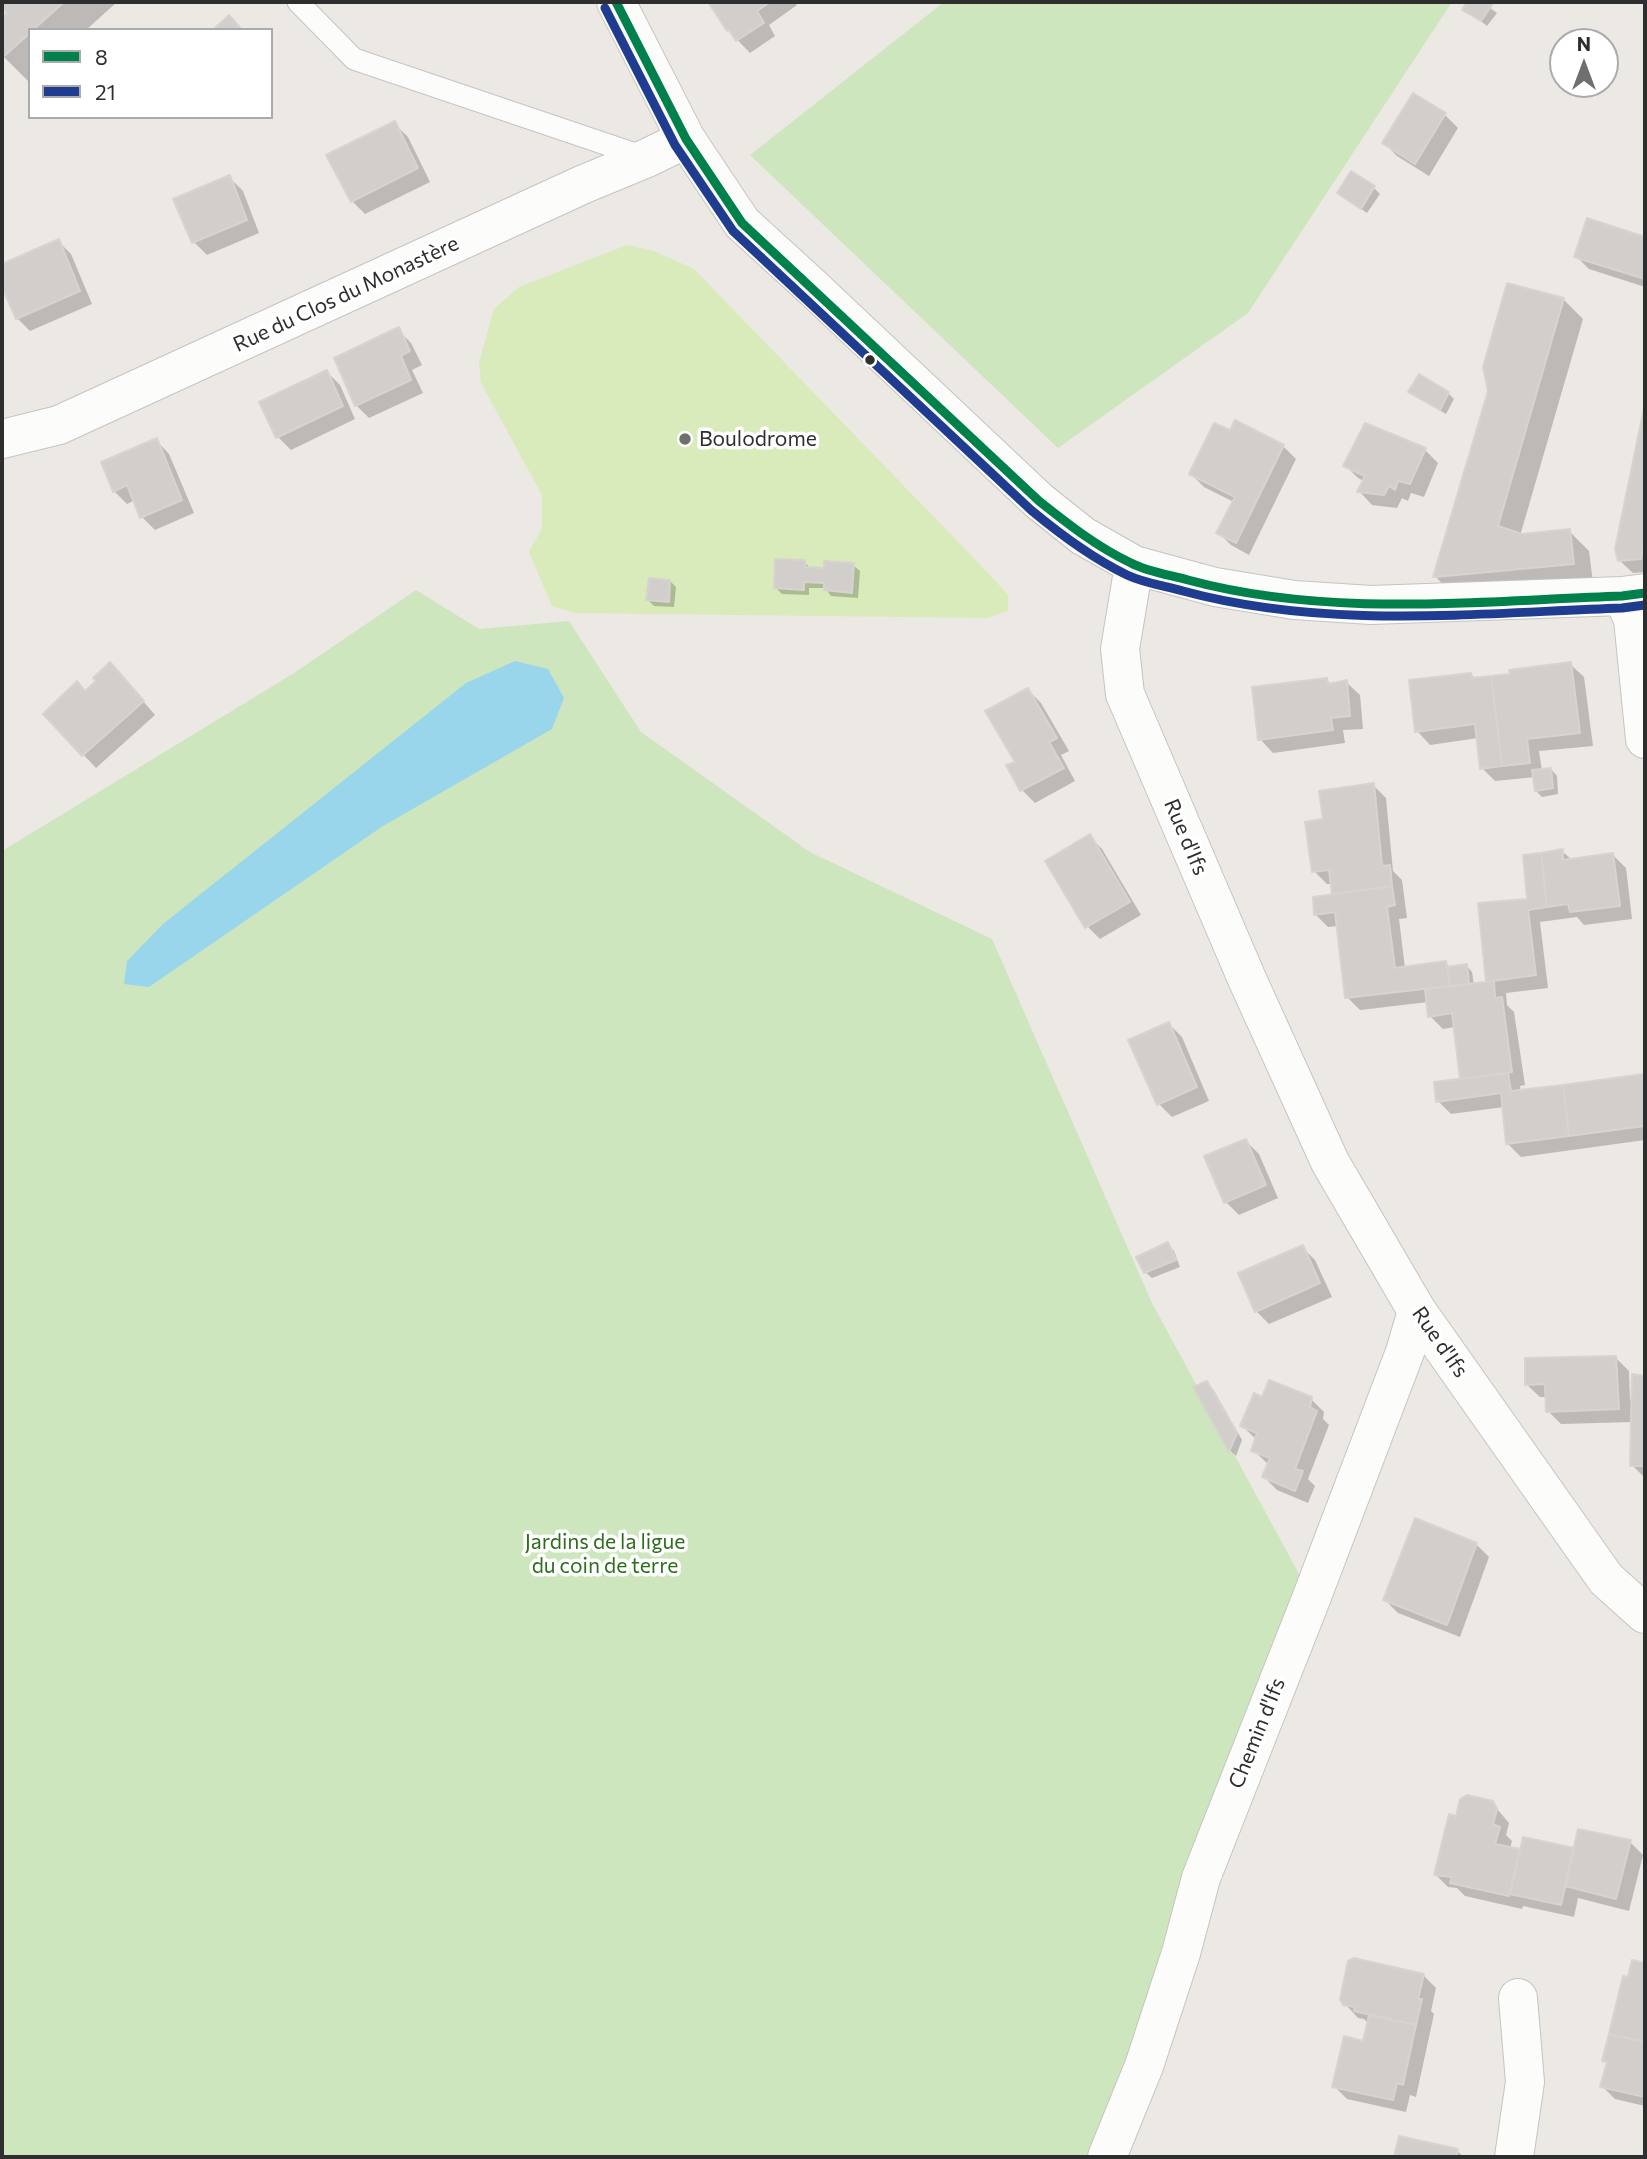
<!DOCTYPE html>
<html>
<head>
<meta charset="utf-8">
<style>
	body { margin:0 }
	#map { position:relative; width:1647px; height:2159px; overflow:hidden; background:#ece8e4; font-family:Commissioner,sans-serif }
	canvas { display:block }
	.frame { position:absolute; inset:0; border:4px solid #2e2e2e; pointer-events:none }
	.legend { position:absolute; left:28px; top:28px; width:245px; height:91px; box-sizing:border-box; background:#fff; border:2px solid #ababab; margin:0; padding:9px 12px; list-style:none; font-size:21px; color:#2e2e2e }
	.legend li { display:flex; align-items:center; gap:14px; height:35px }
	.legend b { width:35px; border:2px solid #ababab }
	.north { position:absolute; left:1549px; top:28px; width:70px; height:70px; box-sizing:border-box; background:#fff; border:2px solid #ababab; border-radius:50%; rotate:0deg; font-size:19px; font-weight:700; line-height:28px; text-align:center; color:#2e2e2e }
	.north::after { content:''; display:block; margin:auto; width:24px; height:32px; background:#706f6e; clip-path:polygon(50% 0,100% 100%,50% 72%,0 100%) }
</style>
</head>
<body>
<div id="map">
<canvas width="1647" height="2159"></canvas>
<div class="frame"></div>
<ul class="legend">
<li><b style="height:9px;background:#00804b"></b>8</li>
<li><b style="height:9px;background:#1f3c90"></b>21</li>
</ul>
<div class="north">N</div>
</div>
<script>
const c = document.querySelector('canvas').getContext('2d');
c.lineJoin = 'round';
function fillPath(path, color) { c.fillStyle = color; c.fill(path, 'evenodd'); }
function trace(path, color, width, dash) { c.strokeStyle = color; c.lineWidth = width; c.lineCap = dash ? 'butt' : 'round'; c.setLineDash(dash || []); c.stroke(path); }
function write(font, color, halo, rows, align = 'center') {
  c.font = font + ' Commissioner,sans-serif'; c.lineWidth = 7; c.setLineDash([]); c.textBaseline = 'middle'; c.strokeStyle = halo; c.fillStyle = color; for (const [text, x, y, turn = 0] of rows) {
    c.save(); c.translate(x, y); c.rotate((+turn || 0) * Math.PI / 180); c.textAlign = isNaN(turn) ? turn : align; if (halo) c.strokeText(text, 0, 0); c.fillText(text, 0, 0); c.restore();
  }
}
fillPath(new Path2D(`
	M944,2H1452L1248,313L1058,448L750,155Z
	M416,590L479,629L569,621L641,732L810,852L992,939L1152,1303L1305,1585L1118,2157H2V851L294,673Z`), '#cee6be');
fillPath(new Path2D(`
	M627,245L654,251L694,269L989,574L1008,595V611L987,618L575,613L552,606L529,552L542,528V495L481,383L479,363L494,309L519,287Z`), '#d9eabb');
fillPath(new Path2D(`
	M515,661L548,669L564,698L552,729L383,826L149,987L124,984L127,961L163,924L466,683Z`), '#99d6ec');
fillPath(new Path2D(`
	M2,2H117L86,30H30L29,82L2,55V19L9,13Z
	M710,2H795L797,5L769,25L775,36L750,53L728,30Z
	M1469,2H1482L1497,13L1487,26L1465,9Z
	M1413,96L1445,115L1458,128L1429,176L1397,156L1384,143Z
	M395,124L408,137L430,182L365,214L352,201Z
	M230,178L243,191L259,233L207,255L194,242Z
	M1374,188L1380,194L1367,213L1339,193Z
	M1588,220L1645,238V287L1589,269L1576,256Z
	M58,241L71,254L92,304L30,331L17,318L2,283V266Z
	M1563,299L1583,319L1520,536L1569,531L1589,551L1593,583L1454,596L1435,576Z
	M398,330L411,343L422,365L412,370L423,393L369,418L356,405Z
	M327,372L340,385L355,419L291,450L278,437Z
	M1410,391L1448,393L1454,399L1446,414L1416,397Z
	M1645,410V572L1633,573L1619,560L1617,549Z
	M1231,433L1283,446L1296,459L1249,555L1231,545L1218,532L1234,502L1204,487L1191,474Z
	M156,440L169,454L194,513L155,530L142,517L135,500L127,504L114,491Z
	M1425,450L1438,463L1424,497L1411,493L1408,501L1402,498L1397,508L1372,505L1360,492L1364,481L1358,478L1345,465Z
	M804,562L810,568L826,570L853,565L860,571L858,598L831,596L825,588H809V595L782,594L776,588Z
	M670,581L676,587L674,607L654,606L648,600Z
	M1570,664L1584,677L1593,746L1539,751L1542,771L1551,769L1557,776L1558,794L1542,797L1536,791L1535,777L1495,781L1482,768L1478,738L1430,745L1417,731L1471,674L1476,680Z
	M123,678L155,715L96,768L45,714L86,692Z
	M1326,679L1332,685L1346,682L1360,695L1363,729L1343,730L1345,743L1273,753L1260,739Z
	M1028,690L1041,703L1069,751L1061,755L1075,781L1035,803L1022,790L1008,766L1017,763Z
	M1373,785L1386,798L1393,871L1402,880L1407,918L1399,919L1405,968L1446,963L1451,968L1466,965L1472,972L1474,985L1488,983L1529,900L1562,851L1572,860L1612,854L1626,868L1632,919L1584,925L1577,917L1540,922L1548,988L1506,993L1507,1005L1514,1012L1525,1085L1520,1086L1521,1092L1644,1076L1645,1078V1140L1521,1157L1508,1144L1504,1107L1451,1114L1438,1101L1462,1080L1455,1027L1443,1029L1430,1016L1428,1002L1360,1010L1347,997L1338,926L1328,927L1315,914L1334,895L1333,884H1327L1314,871L1325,821Z
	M1089,836L1102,849L1141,915L1100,939L1087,926Z
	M1169,1024L1182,1037L1209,1101L1172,1117L1159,1104Z
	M1246,1141L1259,1154L1278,1198L1239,1215L1226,1202Z
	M1168,1244L1174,1251L1180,1267L1152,1278L1145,1272Z
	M1302,1247L1315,1260L1332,1297L1269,1324L1256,1311Z
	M1616,1358L1629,1371L1630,1400H1633L1634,1376L1645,1377V1478L1632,1465L1633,1422L1561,1424L1548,1411L1547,1397H1540L1526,1384Z
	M1207,1383L1213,1389L1242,1440L1236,1456L1231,1451L1195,1388Z
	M1263,1399H1311L1324,1412L1323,1419L1329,1425L1308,1479L1315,1486L1308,1503L1277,1490L1264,1477L1269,1465L1253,1450L1256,1439L1242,1426Z
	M1476,1544L1489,1557L1460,1637L1398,1613L1385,1600Z
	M1492,1803L1509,1823L1506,1835L1512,1841L1510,1849L1522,1851L1575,1850L1630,1842L1643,1855L1629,1911L1578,1898L1574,1917L1523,1906L1522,1909L1465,1896L1457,1888L1448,1887L1435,1874L1458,1818Z
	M1633,1962L1645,1965V2106L1615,2099L1602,2086L1608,2064L1604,2060Z
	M1423,1975L1436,1988L1431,2011L1434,2014L1416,2097L1410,2095L1406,2112L1347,2099L1334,2086L1364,2043L1369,2024L1364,2019L1358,2018L1345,2004Z
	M1400,2138L1457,2151L1464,2157H1395Z`), '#0003');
const building = new Path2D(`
	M2,2H64L33,30H30V33L2,58V17L7,13L2,7Z
	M708,2H770L757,11L764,23L736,41L729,30L727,31Z
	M1467,2H1485L1492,5L1481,21L1462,10Z
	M229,15L242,30H213Z
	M1413,93L1446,113L1415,164L1382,143Z
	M395,121L418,168L351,202L326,155Z
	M1351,171L1375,186L1361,209L1337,193Z
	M230,175L247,220L192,243L173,199Z
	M1587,218L1645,237V279L1574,257Z
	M59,239L80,291L16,319L2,287V264Z
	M1507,283L1564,298L1498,526L1522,534L1570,529L1574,564L1435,577H1433L1488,391L1483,367Z
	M399,327L410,351L401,356L411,380L355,406L334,358Z
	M327,370L343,406L276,438L259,402Z
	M1419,374L1449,392L1440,410L1408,392Z
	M1645,403V537L1641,559L1618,561L1615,549Z
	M1235,420L1284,445L1236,543L1216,533L1235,497L1189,474L1214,423L1230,430Z
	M1365,423L1426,448L1410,484L1398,481L1395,490L1389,486L1384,495L1357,492L1365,476L1343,466Z
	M157,438L182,500L140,518L127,485L113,492L101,462Z
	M775,559L805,560V567L824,568V561L854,563L852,593L824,590V583L804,582V590L774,588Z
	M649,578L670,580L669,602L646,600Z
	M110,662L144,701L82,756L43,714L77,681L85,691L96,681L93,678Z
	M1571,662L1580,733L1527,739L1530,763L1502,766L1491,676L1510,674L1509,670Z
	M1471,673L1472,678L1491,676L1502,766L1480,769L1475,724L1415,732L1409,680Z
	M1327,678L1328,684L1347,680L1350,716L1331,718L1333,730L1258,740L1252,687Z
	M1028,688L1057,738L1049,742L1064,768L1020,791L1006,765L1015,762L985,711Z
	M1551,768L1553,788L1535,791L1532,770Z
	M1374,783L1382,866L1390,865L1392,886L1332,894L1329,870L1312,872L1305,822L1323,819L1319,791Z
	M1090,834L1130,902L1085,928L1045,861Z
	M1563,849V860L1613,853L1620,906L1570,912L1568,904L1547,907L1541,853Z
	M1541,853L1547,907L1528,910L1536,975L1486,982L1478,903L1527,899L1523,855Z
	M1392,886L1395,905L1387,907L1395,968L1446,961L1450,986L1345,998L1335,912L1314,915L1313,897Z
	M1467,964L1469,984L1450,986L1447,967Z
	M1494,981L1495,998L1502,997L1512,1072L1460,1079L1452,1013L1428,1017L1425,989Z
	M1169,1022L1197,1087L1157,1105L1128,1040Z
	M1508,1073L1511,1091L1563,1085L1569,1136L1506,1144L1501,1093L1436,1102L1434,1082Z
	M1644,1074L1645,1126L1569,1136L1563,1085Z
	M1246,1139L1266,1185L1224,1203L1204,1156Z
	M1168,1242L1176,1260L1144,1273L1136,1257Z
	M1303,1245L1320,1283L1255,1312L1238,1273Z
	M1616,1356L1619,1409L1546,1412L1545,1384L1525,1385V1358Z
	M1632,1374L1645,1376V1466H1630Z
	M1269,1380L1312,1397L1310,1407L1317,1411L1295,1469L1303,1471L1295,1491L1262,1477L1270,1458L1251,1451L1257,1433L1240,1426L1254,1393L1262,1397Z
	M1207,1381L1237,1433L1229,1452L1193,1387Z
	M1415,1518L1477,1543L1447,1625L1383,1600Z
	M1467,1795L1493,1801L1497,1809L1493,1824L1500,1827L1495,1844L1520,1849L1509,1896L1450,1883L1452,1877L1434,1875L1449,1814L1456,1816L1460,1799Z
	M1578,1829L1631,1840L1616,1899L1565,1886Z
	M1523,1837L1574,1848L1561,1905L1510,1894Z
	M1354,1958L1424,1974L1418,1999H1422L1416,2025L1354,2011L1355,2007L1343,2005L1340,1999L1348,1961Z
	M1632,1960L1645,1963V2042L1609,2034L1623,1976L1628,1977Z
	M1369,2015L1416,2025L1403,2085L1397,2083L1393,2100L1332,2087L1344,2036L1363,2041Z
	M1609,2034L1645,2042V2097L1600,2087L1607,2062L1602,2061Z
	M1399,2136L1458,2149L1456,2157H1394Z`);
fillPath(building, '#d1cecb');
trace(building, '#d7d4d0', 2);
const lane = new Path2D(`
	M298,2L354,59L644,157`);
const street = new Path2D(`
	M616,2L686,139L742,223L811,286L1039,501L1083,536L1134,565L1215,587L1294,600L1371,605L1622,596L1645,593
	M2,439L59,425L584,184L647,158L686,139
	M1134,565L1120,649L1125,694L1247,979L1330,1162L1417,1311L1606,1579L1645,1614
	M1622,596L1633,619L1645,739
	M1107,2157L1144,2066L1181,1953L1201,1878L1311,1599L1405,1352L1417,1311
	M1514,2157L1525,2082L1518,1998`);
trace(lane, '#c5c4c5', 23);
trace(street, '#c5c4c5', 40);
trace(lane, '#fcfcfb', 21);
trace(street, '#fcfcfb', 38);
trace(new Path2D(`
	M616,2L686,139L742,223L1039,501C1068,524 1097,547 1131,563C1148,572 1170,575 1188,580C1329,618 1477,601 1622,596L1645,593`), '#00804b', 9);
trace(new Path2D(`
	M605,8L675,145L733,231L1031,510C1061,535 1092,558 1127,575C1144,583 1165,586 1183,591C1327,630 1476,613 1622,608L1645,605`), '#1f3c90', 9);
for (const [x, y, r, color] of [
	[870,360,6,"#2e2e2e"],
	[685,439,7,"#706f6e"]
]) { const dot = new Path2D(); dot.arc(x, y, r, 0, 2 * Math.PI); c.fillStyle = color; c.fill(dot); trace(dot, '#fff', 2.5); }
write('21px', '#2e2e2e', '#fff', [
	["Rue du Clos du Monastère",346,294,-25],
	["Rue d'Ifs",1186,837,67],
	["Rue d'Ifs",1440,1342,55],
	["Chemin d'Ifs",1257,1733,-68]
]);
write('21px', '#2e2e2e', '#fff', [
	["Boulodrome",699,439]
], 'left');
write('21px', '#2c6e1b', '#fff', [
	["Jardins de la ligue",605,1542],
	["du coin de terre",605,1566]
]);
</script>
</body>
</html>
